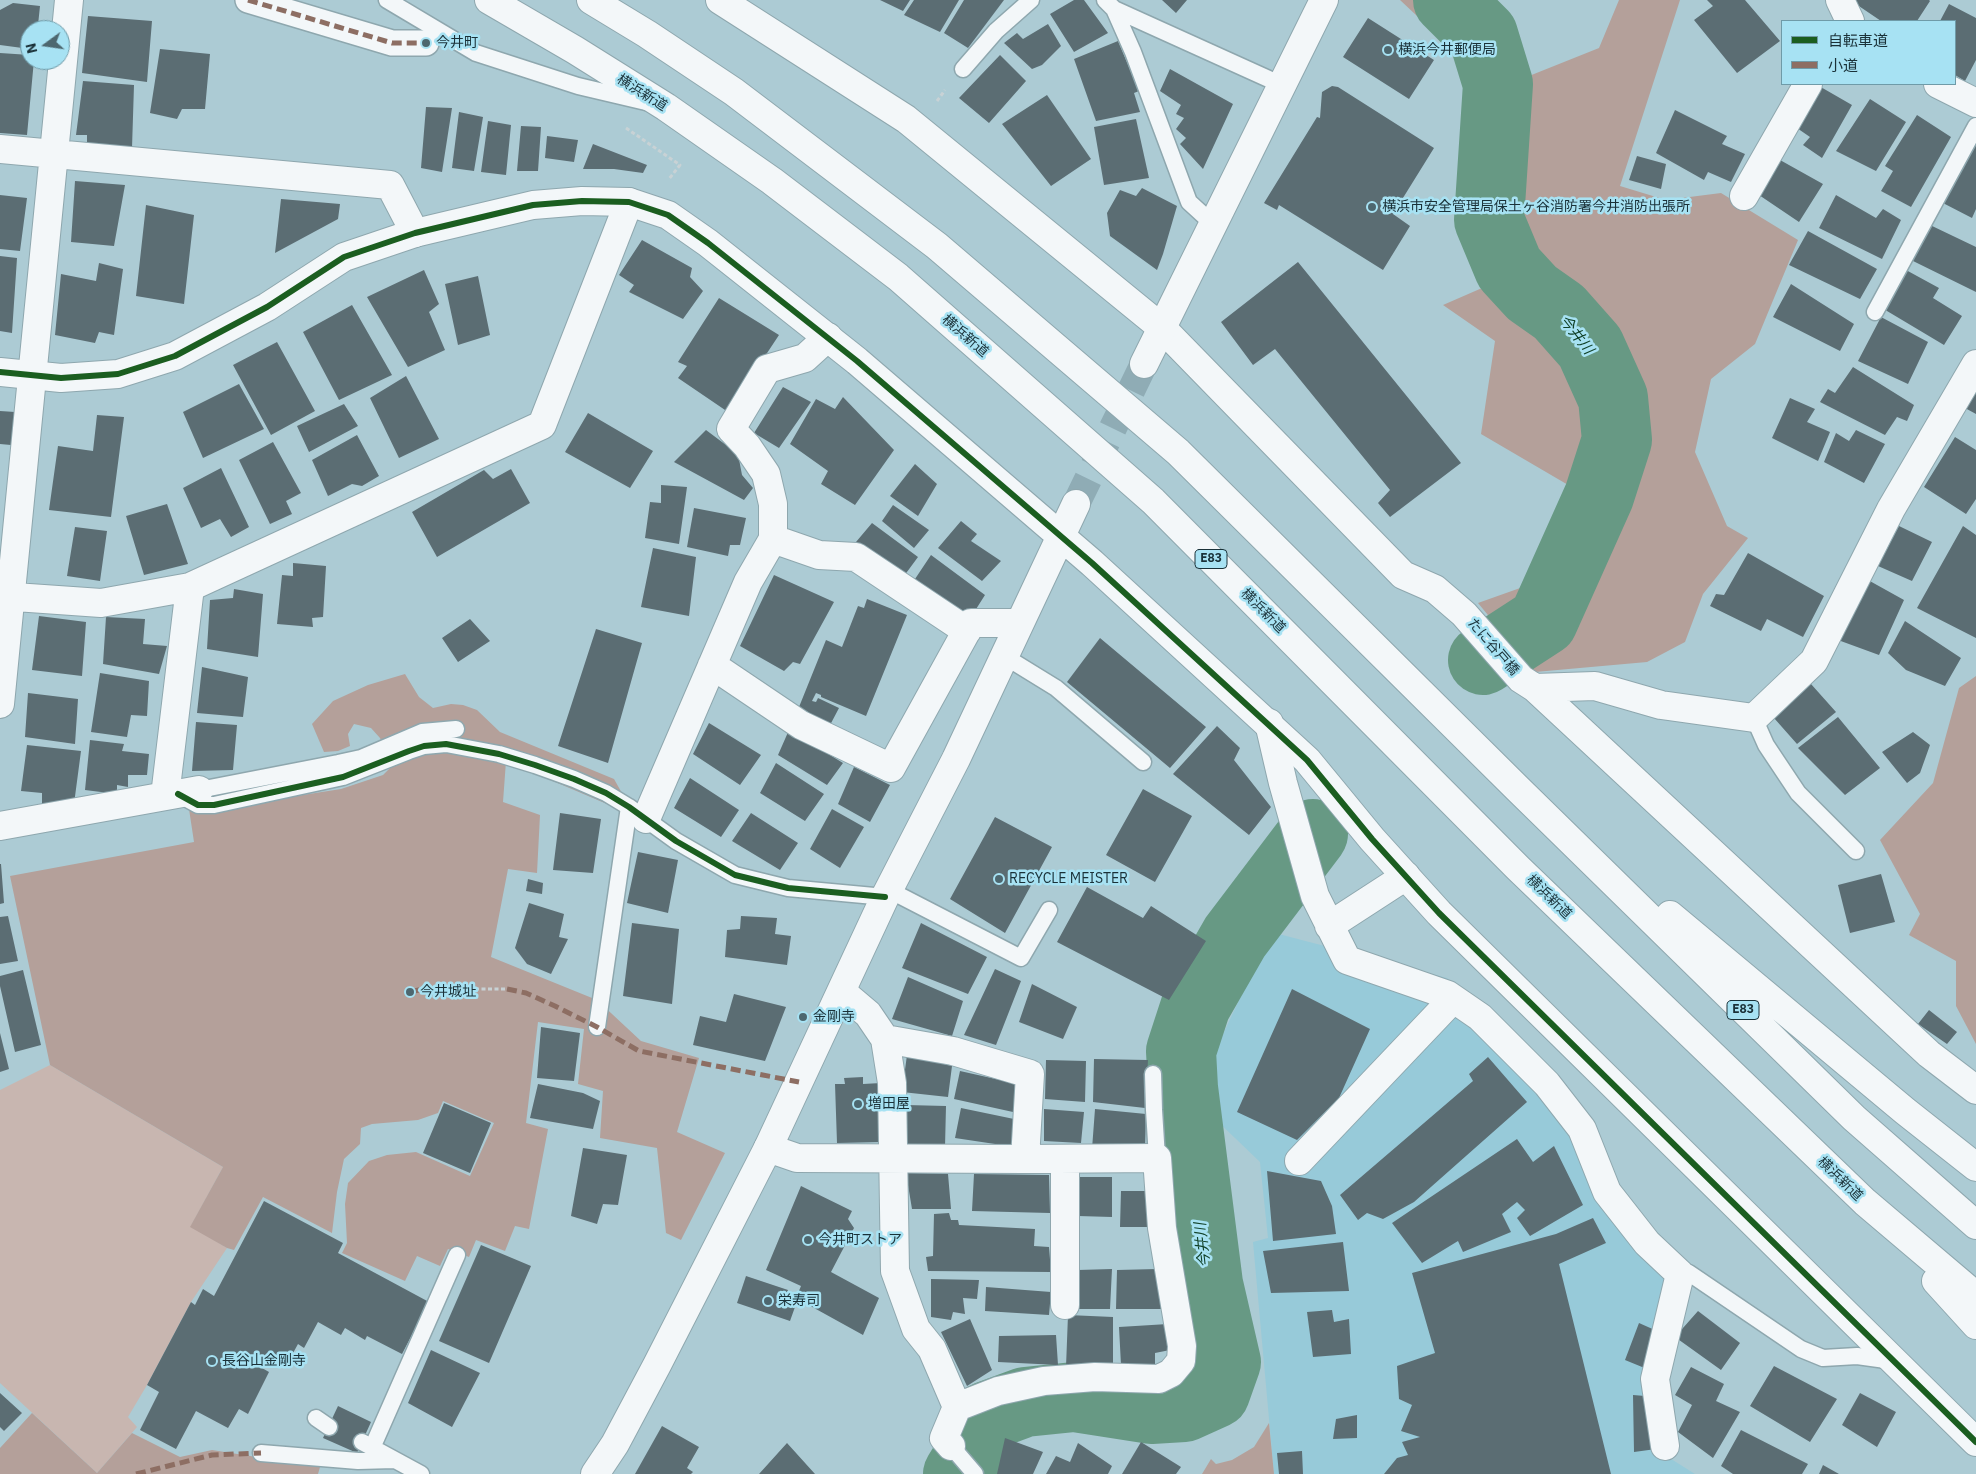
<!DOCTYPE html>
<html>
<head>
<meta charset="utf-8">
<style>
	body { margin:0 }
	#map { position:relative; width:1976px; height:1474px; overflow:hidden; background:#accbd4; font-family:"IBM Plex Sans","Noto Sans JP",sans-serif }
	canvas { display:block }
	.legend { position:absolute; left:1781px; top:20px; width:175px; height:65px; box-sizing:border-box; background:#a7e2f3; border:1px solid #6f9ba8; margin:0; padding:6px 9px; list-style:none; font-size:15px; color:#1a3138 }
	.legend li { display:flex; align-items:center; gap:10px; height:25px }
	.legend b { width:25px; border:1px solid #6f9ba8 }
	.north { position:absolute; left:20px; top:20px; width:50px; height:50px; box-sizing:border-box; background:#a7e2f3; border:1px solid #6f9ba8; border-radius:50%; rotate:256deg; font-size:14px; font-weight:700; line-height:20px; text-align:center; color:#1a3138 }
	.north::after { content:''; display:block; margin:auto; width:18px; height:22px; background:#4d676f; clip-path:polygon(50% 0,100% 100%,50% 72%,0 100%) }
</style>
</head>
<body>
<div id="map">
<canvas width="1976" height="1474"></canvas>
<ul class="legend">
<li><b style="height:6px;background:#1b5e20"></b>自転車道</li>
<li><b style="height:6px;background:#8d6e63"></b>小道</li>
</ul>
<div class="north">N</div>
</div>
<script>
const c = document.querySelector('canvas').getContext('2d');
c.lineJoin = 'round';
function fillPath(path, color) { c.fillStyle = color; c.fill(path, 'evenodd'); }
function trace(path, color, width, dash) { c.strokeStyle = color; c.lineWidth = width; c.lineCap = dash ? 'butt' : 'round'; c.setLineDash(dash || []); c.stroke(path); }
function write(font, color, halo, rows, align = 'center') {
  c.font = font + ' "IBM Plex Sans","Noto Sans JP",sans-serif'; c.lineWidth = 5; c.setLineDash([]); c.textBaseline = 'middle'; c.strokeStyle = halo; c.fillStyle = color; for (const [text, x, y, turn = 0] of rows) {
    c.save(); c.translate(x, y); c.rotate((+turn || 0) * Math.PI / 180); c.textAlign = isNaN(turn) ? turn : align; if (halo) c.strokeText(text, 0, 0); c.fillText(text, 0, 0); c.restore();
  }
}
fillPath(new Path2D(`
	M1271,932L1447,978L1546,1070L1615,1183L1679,1262L1660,1452L1695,1474H1274L1253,1242L1268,1238L1260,1162L1211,1115L1209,1064Z`), '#97cad9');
fillPath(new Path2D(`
	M50,1065L223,1167L191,1226L227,1248L191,1302L147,1385L128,1417L137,1427L97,1473L0,1383V1090Z`), '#c8b6b0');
fillPath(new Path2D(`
	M1400,0H1475L1503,31L1529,76L1599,48L1619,0H1680L1620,186L1666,200L1721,193L1798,240L1755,344L1711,379L1695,452L1727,526L1748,538L1703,594L1685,642L1647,662L1535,672L1478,603L1537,582L1602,538L1575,489L1481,434L1495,341L1443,305L1505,278L1457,220L1479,148L1467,63Z
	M405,674L419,697L433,708L451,704L463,705L477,710L500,732L614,779L627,802L614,807L506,761L503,802L540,815L537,873L508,869L491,957L597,1000L641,1041L699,1058L677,1132L725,1153L681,1240L666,1233L657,1148L600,1138L603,1091L578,1084L584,1029L538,1022L526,1123L548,1129L529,1229L515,1226L505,1251L476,1240L469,1257L448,1249L440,1266L417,1256L405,1281L342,1253L347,1243L345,1204L348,1183L369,1161L387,1155L416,1152L470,1176L494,1123L443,1101L438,1113L418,1120L372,1124L361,1128L360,1144L344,1159L337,1192L332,1233L263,1197L234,1250L227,1248L190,1227L223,1167L50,1065L10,876L194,842L189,809H213L341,789L383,775L393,765L380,738L371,728L354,724L348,734L350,746L338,751L324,752L312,724L333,701L368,685Z
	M1976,676V1044L1956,1006V961L1909,935L1920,914L1880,840L1933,783L1959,688Z
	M32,1413L97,1473L132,1433L180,1457L212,1450L320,1467L318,1474H0V1448Z
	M1269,1423L1274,1474H1202L1211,1459L1216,1464L1232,1460L1254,1447Z`), '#b4a09a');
trace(new Path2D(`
	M1448,0L1483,35L1498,84L1489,220L1509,268L1532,293L1559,312L1590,347L1613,398L1617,440L1599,496L1543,621L1483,660
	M958,1474L977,1443L987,1416L1025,1402L1074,1397L1151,1409L1184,1407L1215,1393L1226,1362L1208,1284L1183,1088L1181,1051L1196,1005L1235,937L1313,834`), '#679984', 70);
fillPath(new Path2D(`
	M880,0H910L903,11Z
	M914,0H959L940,32L904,15Z
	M964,0H1004L968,48L944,33Z
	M1074,0H1084L1108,33L1074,52L1050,14Z
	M1162,0H1187L1176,13Z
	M1707,0H1745L1780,41L1737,73L1694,20L1713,6Z
	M1850,0H1929L1930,1L1917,21H1881Z
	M13,3L40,6L38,25L53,26V30H30V49L0,45V10Z
	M1949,4L1976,18V60L1965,81L1955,75V21H1940Z
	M88,16L152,21L147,82L82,73Z
	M1368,18L1434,60L1409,99L1343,57Z
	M1048,24L1061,46L1042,65L1032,69L1004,43L1017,33L1023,39Z
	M1118,41L1139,91L1134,93L1140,112L1096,121L1074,59Z
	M160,49L210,54L205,109H182L177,119L150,113Z
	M0,53L30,55V60H34L27,135L0,133Z
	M1000,55L1026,81L989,123L959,98Z
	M1170,69L1233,104L1203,169L1180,144L1186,138L1176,129L1184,118L1176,114L1181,105L1160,91Z
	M83,81L134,85L132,148L87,146V135H76Z
	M1332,86L1338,87L1434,148L1393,214L1410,226L1383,270L1279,205L1277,210L1264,203L1317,117L1320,118L1322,92Z
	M1819,86L1852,105L1822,158L1803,145L1810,137L1794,126Z
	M1047,95L1091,159L1051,186L1002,124Z
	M1870,99L1906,122L1876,171L1836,151Z
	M426,107L452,108L442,172L421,168Z
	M1675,110L1727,136L1722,144L1745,154L1731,182L1708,172L1704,180L1656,153Z
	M459,112L483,117L474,171L452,168Z
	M1917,115L1951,137L1911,207L1881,191L1893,171L1885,166Z
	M1136,119L1149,178L1104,185L1094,127Z
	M488,121L511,125L506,175L481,172Z
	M521,126L541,127L538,171H517Z
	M547,136L578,140L574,162L545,158Z
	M1976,141V209L1972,218L1941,202Z
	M593,144L647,165L643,173L614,169H583Z
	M1637,156L1666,164L1661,189L1629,180Z
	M1780,160L1823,184L1799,222L1759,195Z
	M75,181L125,185L114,246L71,242Z
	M1142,188L1177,206L1163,254L1157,270L1110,236L1107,213L1120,190L1136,196Z
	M0,195L27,198L20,251L0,249Z
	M1836,195L1876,218L1883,209L1901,220L1882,259L1819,228Z
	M281,199L340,204L338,219L275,253Z
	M146,205L194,215L184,304L136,296Z
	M1930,225L1976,247V292L1911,260Z
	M1808,231L1877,269L1860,299L1789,265Z
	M642,240L692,268L690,277L703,291L683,319L629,292L634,285L619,275Z
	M0,256L17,258L12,333L0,331Z
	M1298,262L1461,463L1390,517L1378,503L1390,490L1275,349L1253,365L1221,322Z
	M99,263L123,269L114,335L99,332L95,343L55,335L61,274L96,281Z
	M424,270L439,304L429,312L445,350L408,367L367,297Z
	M1906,270L1939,288L1933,298L1962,316L1944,345L1882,308Z
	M478,276L490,335L458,345L445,284Z
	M1791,284L1854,324L1840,351L1773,317Z
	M719,298L779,335L728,412L678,378L687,366L678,362Z
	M352,305L392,375L339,400L303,332Z
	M1881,317L1928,342L1908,384L1858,361Z
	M277,342L315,411L271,435L233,365Z
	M1853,367L1914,405L1907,421L1897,417L1885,435L1820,402L1828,389L1835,393Z
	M406,376L439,439L399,458L370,398Z
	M239,384L264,429L203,458L183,412Z
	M783,387L811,402L779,448L754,433Z
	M1976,389V414L1965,408Z
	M843,397L894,450L855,505L821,484L828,471L790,444L816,399L835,409Z
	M1790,398L1815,409L1807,422L1830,432L1818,461L1772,438Z
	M344,404L358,426L309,452L297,426Z
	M0,411L15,412L11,445L0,444Z
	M588,413L653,451L630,488L565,452Z
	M97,415L124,417L111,517L49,510L58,446L93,451Z
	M706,430L738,454L742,475L753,488L744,500L674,462Z
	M1856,430L1885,444L1864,483L1824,462L1836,433L1849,441Z
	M357,435L379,476L362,486L352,484L328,496L312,460Z
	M1955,437L1976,450V499L1966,514L1924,487Z
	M273,442L301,493L286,501L292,514L270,524L239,460Z
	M915,464L937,484L918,516L890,496Z
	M221,468L249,527L231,537L220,519L201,528L183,488Z
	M511,469L530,503L437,557L412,512L484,470L493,479Z
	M661,485L687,487L679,544L645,538L650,502L661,503Z
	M167,504L188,564L144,575L126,516Z
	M893,505L929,530L914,548L882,521Z
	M694,508L746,518L740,545H730L728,556L687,547Z
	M961,521L977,534L971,541L1001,561L982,581L938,548Z
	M872,523L918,557L904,576L856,542Z
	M1899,526L1932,542L1912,581L1878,566Z
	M1963,526L1976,535V638L1917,608Z
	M75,527L107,531L100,581L67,576Z
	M653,548L696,557L689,616L641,607Z
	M1748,553L1824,596L1803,637L1767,619L1761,631L1710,606L1716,594L1724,595Z
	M931,555L985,595L971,617L915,579Z
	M293,563L326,566L323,617L312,618L313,627L277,624L282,575L293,576Z
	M774,575L834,602L800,664L793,662L784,671L740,646Z
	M1868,580L1904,600L1879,655L1838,640Z
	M234,589L263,594L258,657L207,649L210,600L233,598Z
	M867,599L907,615L866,716L821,697V695L816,693L812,701L816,702L818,698L839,708L829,727L807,716L809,713L799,707L826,640L842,647L858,606L864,608Z
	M39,616L86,622L82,676L32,670Z
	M106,617L145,619L143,644L167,646L159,674L103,664Z
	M470,619L490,641L458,662L442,638Z
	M1905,621L1961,658L1945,686L1906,670L1888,653Z
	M596,629L642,643L608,763L558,746Z
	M1100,638L1206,727L1170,768L1067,682Z
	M202,667L248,677L243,717L197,713Z
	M100,673L149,681L147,716L131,715L127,737L91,732Z
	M1811,684L1836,712L1797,744L1774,718Z
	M28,693L78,699L75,744L25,737Z
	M1838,717L1880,768L1845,795L1798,748Z
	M196,722L237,725L233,770L192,771Z
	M709,723L761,755L740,785L693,754Z
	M1217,726L1240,748L1234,760L1271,807L1249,835L1173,774Z
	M789,730L843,763L827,785L778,755Z
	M1913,732L1930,745L1920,773L1907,783L1882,752Z
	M90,740L124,744L122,751L149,754L147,775H128V787L117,785V794L85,790Z
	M27,745L81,751L74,804L42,806V793L21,791Z
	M776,763L824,794L805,821L760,793Z
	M854,767L890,785L870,822L838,804Z
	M690,778L739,810L721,837L674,808Z
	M1143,789L1192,816L1155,882L1106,855Z
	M832,809L864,827L840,868L810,849Z
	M560,813L601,819L593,873L553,870Z
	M751,813L798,843L780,870L732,841Z
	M995,817L1052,847L1005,933L950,899Z
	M638,852L678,860L668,913L627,903Z
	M0,864H1L4,903L0,904Z
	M1881,874L1895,922L1850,933L1838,885Z
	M528,879L543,883L542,894L526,891Z
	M1087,887L1143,918L1151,906L1206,941L1169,1000L1057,942Z
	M529,903L564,914L559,937L568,939L551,974L527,964L515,948Z
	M8,916L18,961L0,964V917Z
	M741,916L777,918L775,934L791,936L787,965L725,957L727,930L740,929Z
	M632,923L679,929L672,1004L623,996Z
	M921,923L987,957L968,994L902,968Z
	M995,969L1021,981L996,1045L964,1035Z
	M23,970L41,1045L15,1052L0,986V976Z
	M908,977L963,1001L952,1036L892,1019Z
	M1032,984L1077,1007L1063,1039L1019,1022Z
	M1292,989L1370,1029L1339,1098L1297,1140L1237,1112Z
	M734,994L786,1007L765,1061L693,1045L700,1016L726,1022Z
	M1929,1010L1957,1032L1947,1044L1918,1024Z
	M541,1027L580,1033L574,1081L537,1078Z
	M0,1033L9,1069L0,1072Z
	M907,1055L952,1066L948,1097L902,1092Z
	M1488,1057L1527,1102L1414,1202L1383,1219L1367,1213L1358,1220L1340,1195L1473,1081L1469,1074Z
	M1094,1059L1148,1060L1145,1108L1093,1102Z
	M1046,1060L1086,1061L1085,1102L1045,1099Z
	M960,1071L1018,1084L1013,1112L954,1099Z
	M863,1077V1084L881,1083L883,1142L837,1143L835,1084H845L844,1078Z
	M538,1084L583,1093L600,1101L593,1129L530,1118Z
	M444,1103L491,1123L470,1173L423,1153Z
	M906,1105L946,1106L945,1147L907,1144Z
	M961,1108L1014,1119L1015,1147L955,1138Z
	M1044,1109L1084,1112L1081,1143L1044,1141Z
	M1095,1109L1146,1114L1145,1149H1092Z
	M1517,1139L1533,1162L1554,1146L1583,1205L1530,1236L1517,1218L1525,1210L1517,1202L1502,1214L1511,1232L1463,1252L1458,1241L1422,1263L1392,1223Z
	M583,1148L627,1155L618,1205L603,1204L597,1224L571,1216Z
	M1267,1171L1321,1181L1332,1206L1336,1234L1273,1241Z
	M906,1173L948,1174L951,1209H912Z
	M974,1174L1049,1175L1050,1213L972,1211Z
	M1077,1177H1112V1217L1078,1216Z
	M801,1186L852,1211L848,1219L854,1228L831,1272L879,1298L863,1335L796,1298L801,1286L766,1270Z
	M1121,1191H1152L1154,1227H1120Z
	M264,1201L343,1243L338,1253L429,1302L402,1354L367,1336L365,1340L345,1328L341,1335L318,1322L304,1348L298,1344L287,1364L269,1354L262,1368L269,1372L248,1414L239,1409L228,1428L196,1411L176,1449L140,1430L159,1392L147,1385L191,1302L195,1305L203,1289L214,1296Z
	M949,1213L951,1220H958L959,1225L1035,1229L1034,1246L1049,1247L1051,1272L928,1271L926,1257L933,1256L934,1214Z
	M1593,1218L1606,1243L1559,1264L1611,1474H1384L1397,1458L1408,1455L1402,1442L1420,1437L1401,1431L1412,1405L1399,1399L1397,1366L1435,1353L1412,1273L1556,1234Z
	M1343,1242L1349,1291L1271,1293L1263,1251Z
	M481,1245L531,1266L489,1363L439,1341Z
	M1112,1269L1110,1309H1075L1078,1270Z
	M1157,1269L1162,1309H1116L1117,1270Z
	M746,1276L788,1290L784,1303L795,1307L790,1321L737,1303Z
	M931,1279L979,1280L977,1299L963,1298L965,1314L953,1312L951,1320L931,1317Z
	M986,1287L1051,1292L1049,1315L985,1311Z
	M1332,1310L1334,1322L1349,1319L1351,1354L1313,1357L1307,1312Z
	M1698,1311L1740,1343L1721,1370L1675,1337Z
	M1068,1315L1113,1317V1368L1066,1367Z
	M970,1319L992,1370L967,1386L941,1332Z
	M1639,1323L1657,1331L1647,1369L1625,1360Z
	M1168,1324L1170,1350L1155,1353V1370L1121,1365L1119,1327Z
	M1056,1335L1058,1365L998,1362L999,1336Z
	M431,1350L480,1373L452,1427L408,1403Z
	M1774,1366L1837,1399L1810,1442L1750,1406Z
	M1691,1367L1724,1384L1716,1401L1740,1412L1713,1458L1678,1432L1692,1405L1675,1395Z
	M0,1393L22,1413L4,1431L0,1427Z
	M1860,1393L1896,1412L1877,1447L1842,1425Z
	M1633,1395L1645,1396L1656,1449L1634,1452Z
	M338,1406L371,1422L357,1453L323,1438Z
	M1357,1415V1438L1333,1439L1336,1419Z
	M662,1426L699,1447L687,1468L693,1472L691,1474H635Z
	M1741,1430L1808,1464L1802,1474H1733L1721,1466Z
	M1005,1438L1043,1452L1033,1474H997Z
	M1141,1442L1181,1467L1176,1474H1122Z
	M787,1443L815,1474H759Z
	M1078,1443L1112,1466L1108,1474H1046L1056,1456L1070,1462Z
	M1302,1451L1303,1474H1279L1277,1453Z
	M1823,1465L1839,1474H1819Z`), '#5b6d73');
trace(new Path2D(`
	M1076,504L1144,364`), '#8facb5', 28, [28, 14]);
const service = new Path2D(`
	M387,0L476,53L578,86L646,102
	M1105,0L1114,9L1133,52L1189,202L1213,224
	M1114,9L1282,85
	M963,69L996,31L1031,0
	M1875,312L1976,126
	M1004,656L1056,688L1143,762
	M1754,718L1766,745L1798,793L1856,851
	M199,790L338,763L361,758L422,732L456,729
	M178,794L198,805H214L343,777L409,751L424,746L446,744L499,754L535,765L574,779L606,793L629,807L676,841L735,875L788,888L885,897
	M889,890L1021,958L1049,910
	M597,1027L629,807
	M1153,1074L1154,1110L1157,1158
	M1680,1274L1689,1273L1801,1349L1823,1358L1857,1356L1893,1361
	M316,1418L329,1427
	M362,1442L421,1474
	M951,1446L975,1474
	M372,1448L457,1255
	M261,1453L358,1461L394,1460`);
const pedestrian = new Path2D(`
	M248,0L392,43H426`);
const minor = new Path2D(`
	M720,0L906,119L1162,328L1403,575L1435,589L1464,614L1521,679L1535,688L1929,1054L1976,1090
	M1840,0L1850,21
	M1938,84L1976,103
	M0,149L390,185L415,233
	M1744,196L1808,84
	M773,539L819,555L856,557L967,631
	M0,596L101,603L190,587L542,425L629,202
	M712,665L801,725L891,768L971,623H1019
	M1535,688L1595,686L1661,705L1754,718L1814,661L1891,509L1976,364
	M0,704L69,0
	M1269,723L1283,783L1315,896L1347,960L1448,995L1480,1017L1547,1084L1582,1129L1607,1192L1647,1243L1680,1274L1655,1379L1665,1446
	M165,796L190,587
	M646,819L748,582L773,539V504L766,474L747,446L731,429L767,369L805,358L828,337
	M0,826L199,790
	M1329,926L1406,876
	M842,992L868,1014L885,1039L892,1083L895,1271L916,1329L932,1349L957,1407
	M885,1039L953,1051L1030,1074L1025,1159L1157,1158L1162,1228L1182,1346L1181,1361L1171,1373L1159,1379L1095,1377L1044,1381L998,1391L957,1407L944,1438L951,1446
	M768,1148L797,1158L1025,1159
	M1065,1159V1305
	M1299,1161L1453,999`);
const tertiary = new Path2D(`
	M1144,364L1324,0
	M0,372L61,378L118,374L175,356L267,307L344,257L415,233L533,205L582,201L629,202L668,215L708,243L857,361L1092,563L1307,760L1372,839L1439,913L1976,1442
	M595,1474L615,1444L657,1365L768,1148L885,897L956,759L1076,504`);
const trunk = new Path2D(`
	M489,0L575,50L666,107L772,181L898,277L1153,501L1518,868L1865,1202L1976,1296
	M591,0L647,34L734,92L937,246L1178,452L1517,788L1854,1118L1976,1225
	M1670,915L1905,1111L1976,1167
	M1936,1281L1976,1325`);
trace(service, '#8ea7ae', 19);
trace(pedestrian, '#8ea7ae', 28);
trace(minor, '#8ea7ae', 30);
trace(tertiary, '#8ea7ae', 30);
trace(trunk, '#8ea7ae', 30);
trace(new Path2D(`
	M937,101L945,90
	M626,128L680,165L669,179
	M423,989H507`), '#c8d2d5', 3, [4, 2.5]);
trace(service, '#f3f7f9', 16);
trace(pedestrian, '#f3f7f9', 25);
trace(minor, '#f3f7f9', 28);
trace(tertiary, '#f3f7f9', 28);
trace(trunk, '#f3f7f9', 28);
trace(new Path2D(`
	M248,0L392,43H426
	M507,989L526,993L555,1006L597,1027L639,1051L799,1082
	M410,992L423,989
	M136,1474L212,1455L261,1453`), '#8d6e63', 5, [10, 5]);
trace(new Path2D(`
	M0,372L61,378L118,374L175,356L267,307L344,257L415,233L533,205L582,201L629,202L668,215L708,243L857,361L1092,563L1307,760L1372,839L1439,913L1976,1442
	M178,794L198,805H214L343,777L409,751L424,746L446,744L499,754L535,765L574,779L606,793L629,807L676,841L735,875L788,888L885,897`), '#1b5e20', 6);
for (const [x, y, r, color] of [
	[426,43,5,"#4d676f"],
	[1388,50,5,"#4d676f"],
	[1372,207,5,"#4d676f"],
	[999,879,5,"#4d676f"],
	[410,992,5,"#4d676f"],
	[803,1017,5,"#4d676f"],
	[858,1104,5,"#4d676f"],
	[808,1240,5,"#4d676f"],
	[768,1301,5,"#4d676f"],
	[212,1361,5,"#4d676f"]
]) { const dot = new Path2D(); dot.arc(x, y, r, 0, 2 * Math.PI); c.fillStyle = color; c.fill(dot); trace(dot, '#a7e2f3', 2); }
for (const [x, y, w] of [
	[1211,559,32],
	[1743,1010,32]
]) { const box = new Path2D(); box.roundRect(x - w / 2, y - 9.5, w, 19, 4); c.fillStyle = '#a7e2f3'; c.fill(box); trace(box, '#1a3138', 1); }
write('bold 12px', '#1a3138', null, [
	["E83",1211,559],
	["E83",1743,1010]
]);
write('14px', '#1a3138', '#a7e2f3', [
	["今井町",436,43],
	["横浜今井郵便局",1398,50],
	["横浜市安全管理局保土ヶ谷消防署今井消防出張所",1382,207],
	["RECYCLE MEISTER",1009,879],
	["今井城址",420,992],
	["金剛寺",813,1017],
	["増田屋",868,1104],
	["今井町ストア",818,1240],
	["栄寿司",778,1301],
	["長谷山金剛寺",222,1361]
], 'left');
write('14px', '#1a3138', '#a7e2f3', [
	["横浜新道",642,93,32],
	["横浜新道",965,336,41],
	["横浜新道",1263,611,45],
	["たに谷戸橋",1493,647,49],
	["横浜新道",1549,897,44],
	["横浜新道",1840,1179,44]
]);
write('italic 15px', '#124229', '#a7e2f3', [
	["今井川",1576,335,52],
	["今井川",1203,1245,-96]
]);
</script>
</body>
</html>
